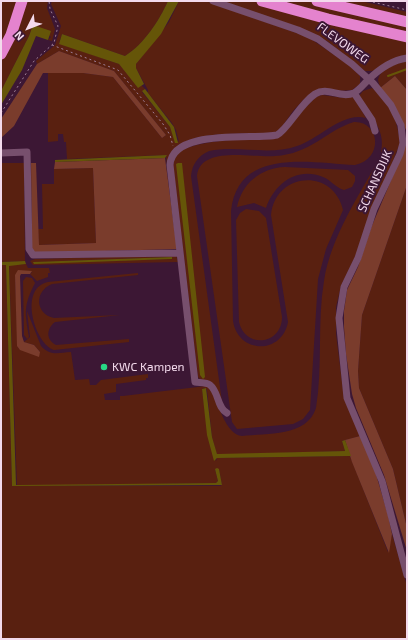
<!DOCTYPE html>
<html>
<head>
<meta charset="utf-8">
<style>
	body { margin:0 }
	#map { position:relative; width:408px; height:640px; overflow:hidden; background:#3c1734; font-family:"Exo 2",sans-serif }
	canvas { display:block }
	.frame { position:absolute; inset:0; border:2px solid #f3daec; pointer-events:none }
	.north { position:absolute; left:8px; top:8px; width:40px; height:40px; -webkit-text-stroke:3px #3c1734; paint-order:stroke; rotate:228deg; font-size:11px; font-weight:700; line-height:16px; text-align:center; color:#f3daec }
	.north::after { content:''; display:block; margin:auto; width:14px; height:18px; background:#f3daec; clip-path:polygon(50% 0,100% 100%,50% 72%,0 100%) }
</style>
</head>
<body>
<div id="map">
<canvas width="408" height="640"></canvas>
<div class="frame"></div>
<div class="north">N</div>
</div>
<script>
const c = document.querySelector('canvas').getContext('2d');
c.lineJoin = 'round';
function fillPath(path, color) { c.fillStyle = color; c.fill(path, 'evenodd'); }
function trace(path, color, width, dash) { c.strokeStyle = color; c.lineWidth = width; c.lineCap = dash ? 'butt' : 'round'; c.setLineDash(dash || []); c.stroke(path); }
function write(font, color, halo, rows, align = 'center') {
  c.font = font + ' "Exo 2",sans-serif'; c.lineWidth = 4; c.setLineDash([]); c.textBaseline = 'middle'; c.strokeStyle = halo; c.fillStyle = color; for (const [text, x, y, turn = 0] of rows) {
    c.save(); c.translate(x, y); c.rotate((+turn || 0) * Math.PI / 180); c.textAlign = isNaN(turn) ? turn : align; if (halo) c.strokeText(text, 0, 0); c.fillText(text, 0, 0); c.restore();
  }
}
fillPath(new Path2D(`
	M1,1H18L1,49Z
	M25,1H48L47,8L55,29L52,41L48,40L51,37L33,25L29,36L1,91V58Z
	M52,1H168C159,21 144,44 125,56L62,34L59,43L119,64L138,87L141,85L145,89L142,92L170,127L174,137L179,142L176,130L172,123L148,93V90L136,68V64L169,22L179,1H206L308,37L349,65L360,76V84L352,90L337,91L304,99L293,111L281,128L276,132C247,137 173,124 167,165L166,155L67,159L66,142H64L63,134H58V141L48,142V73H83L113,77L162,138L166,135L114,71L59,51L37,64L36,61L55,45L61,26L51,4Z
	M221,1H255L407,40V56L372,71H365L327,41Z
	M273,1H307L407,25V35Z
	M326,1H361L407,12V20Z
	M407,61V90L395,76L380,88L378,80C381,67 396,64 407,61Z
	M372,88C390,101 398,122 400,143L355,257L341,286L336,307V334L344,398L360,436L342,441L345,451L217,455L212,437L207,390L205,388L202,389L208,435L216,461L217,458L350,456L388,552L392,534L407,586V639H1V265H6L12,486H220L222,485L219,469H215L218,481L216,483L17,486L9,265L26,264L28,268H49L50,273H48V277L37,281L30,274L32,272L15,275L18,348L40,352L34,345L24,342L30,337L27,311L41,346C50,356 58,353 71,352L75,380L89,379L90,385H96L101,380L148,374V378H146V380L116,384V392L104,394L105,400H120V396H123L206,386L211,389C218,403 226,435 242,436C267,433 307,437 316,408C323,366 317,323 324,281C331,236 359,196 380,157C388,128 370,119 359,96L363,91Z
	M322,95L344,98L353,96L366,118C343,111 319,139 297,146C269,156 238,145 209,151C198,156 192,164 191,176L222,402L198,377L173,165C174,163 174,159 175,156C186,139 261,138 281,136L298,115L316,97Z
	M354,122C380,121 384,159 355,165C310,163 238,147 231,211L233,321C238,354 282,355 288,322L271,215C275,172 333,167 343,210L326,249L318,279L310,410L303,419L293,424L237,429L232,422L197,176C200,145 253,158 275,156C311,154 325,131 354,122Z
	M1,163H24L25,261L1,262Z
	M285,167L348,170L355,176V181L352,187L344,190C336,188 331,180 323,177C297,166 274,184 266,208L254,203L237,207C242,183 261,168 285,167Z
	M93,168L96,243L39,245L38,229H43L42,184H54V169Z
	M407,185V528L393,469L359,388L358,371L362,315Z
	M246,209L259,211L266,218L282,317C282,345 245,349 239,322L236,220L240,213Z
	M176,255L178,262L33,265L30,261L35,259ZM172,257V259L33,262H34Z
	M138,273V275L52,284C34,291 35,314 54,318L120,315L55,322C46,329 46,340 56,345L129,339V342L54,350C35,344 18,288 48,282Z
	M26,277L32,278L35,283C23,306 25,313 29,337L27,339L24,335L23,281Z`), '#592010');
fillPath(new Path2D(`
	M59,51L114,71L166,135L162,138L113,77L83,73H43L14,126L1,138V119L37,64Z
	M395,76L407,90V185L362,315L358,371L359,388L393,469L407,528V551L384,475L356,408L352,394L346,354L344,327V311L347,290L358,267L371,228L395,171L406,137V130L397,111L380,88Z
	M165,158L177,249L32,253L31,163H36L39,245L96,243L93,168L54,169L55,162Z
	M18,270L32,271L30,274H21L20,276L22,336L24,342L34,345L40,352L39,357L20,350L17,346L15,275Z
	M360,436L375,471L388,515L392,534L389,553L352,462L345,440Z`), '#7a3c2c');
fillPath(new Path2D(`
	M168,1H179L161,34L136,64V68L144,84L138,88L119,64L59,44L62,34L125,56C144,44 159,21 168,1Z
	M33,25L51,31L48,40L36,36L22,70L1,105V91L29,36Z
	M145,89L174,127L178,143H175L170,127L142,91Z
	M167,155L165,158L55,162V160Z
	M178,163H182L205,377L203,379L200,375L176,164Z
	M172,257V259L34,264L33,262Z
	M25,261L26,264L9,266L16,485L216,483L218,481L215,469L217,468L219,469L222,485L12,486L6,265H1V262Z
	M206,388L212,437L217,454L345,451L342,441L345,440L351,456L217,458L214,461L207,435L202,389Z`), '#655508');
trace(new Path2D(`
	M388,76L407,69`), '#655508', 2);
trace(new Path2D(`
	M368,1L407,10
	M52,45L118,70L163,124L170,135L173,146
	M1,113L34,61L54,43L58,26L50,9L49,1`), '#9e7f96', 1, [2, 3]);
trace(new Path2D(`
	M213,1L298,30L318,39L352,64L373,83L391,105L401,125L403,143L400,154L374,209L358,258L344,287L339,318L347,398L382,481L407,575
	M354,93L372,120L375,131
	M1,153L27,152L29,249L33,255L180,253
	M227,413C217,408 219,392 210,385C206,382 199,383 195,382L170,165C172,128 255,140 277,135C288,129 300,104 315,94C328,86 340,99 354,93C359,90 363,85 367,81C378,70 392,60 407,58`), '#774f6d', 7);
trace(new Path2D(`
	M262,1L328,19L407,37
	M317,1L407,22
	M1,54L11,35L22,1`), '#e483ce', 11);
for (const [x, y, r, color] of [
	[104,367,4,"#27d885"]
]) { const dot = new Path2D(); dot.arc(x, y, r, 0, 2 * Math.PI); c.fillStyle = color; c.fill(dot); trace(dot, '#3c1734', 1.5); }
write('12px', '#f3daec', '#3c1734', [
	["FLEVOWEG",343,43,36],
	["SCHANSDIJK",375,181,-66]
]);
write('12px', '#f3daec', '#3c1734', [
	["KWC Kampen",112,367]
], 'left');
</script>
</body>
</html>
